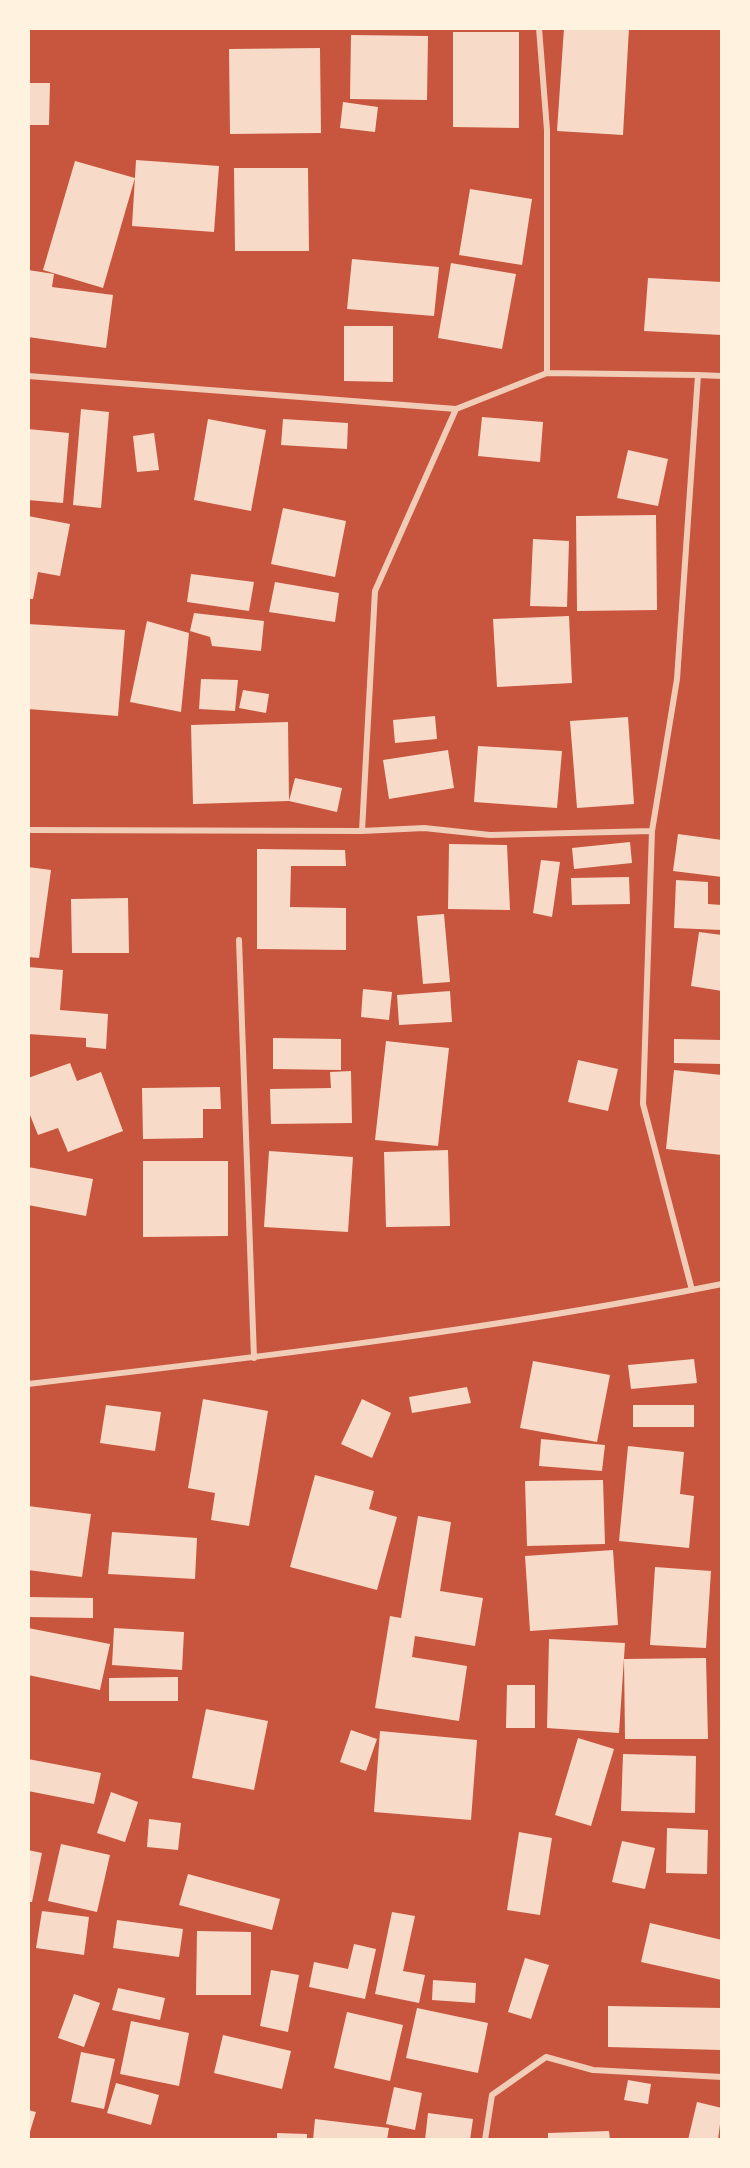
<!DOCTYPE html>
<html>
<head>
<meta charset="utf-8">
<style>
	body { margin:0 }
	#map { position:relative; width:750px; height:2168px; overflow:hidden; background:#c8553d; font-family:"Work Sans",sans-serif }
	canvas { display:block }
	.frame { position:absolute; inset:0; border:30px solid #fff3e0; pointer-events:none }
</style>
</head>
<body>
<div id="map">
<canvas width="750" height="2168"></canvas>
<div class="frame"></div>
</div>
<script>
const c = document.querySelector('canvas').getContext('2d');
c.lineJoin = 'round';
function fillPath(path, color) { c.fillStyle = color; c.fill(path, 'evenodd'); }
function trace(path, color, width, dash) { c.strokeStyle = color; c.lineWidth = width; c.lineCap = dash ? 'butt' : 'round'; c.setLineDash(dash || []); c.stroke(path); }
fillPath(new Path2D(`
	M564,28H629L623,135L557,131Z
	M453,32H519V128L453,127Z
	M351,35L428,36L427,100L350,99Z
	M320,48L321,133L230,134L229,49Z
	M28,83H50L49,125H28Z
	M343,102L378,107L375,132L340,128Z
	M136,160L219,166L214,232L132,226Z
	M75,161L135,178L103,288L43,270Z
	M234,168H308L309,251H235Z
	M470,189L532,199L522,265L459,255Z
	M352,259L439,267L434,316L347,309Z
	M451,263L516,274L502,349L438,338Z
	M28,270L54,274L52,287L113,295L106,348L28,337Z
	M648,278L722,282V335L644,331Z
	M344,326H393V382L344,381Z
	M81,409L109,412L101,508L73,505Z
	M482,417L543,422L540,462L478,456Z
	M208,419L266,430L251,511L194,500Z
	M283,419L348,423L347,449L281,445Z
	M28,429L69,433L63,503L28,500Z
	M154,433L159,470L137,472L133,436Z
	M628,450L668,459L658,506L617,498Z
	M283,508L346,521L335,577L271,564Z
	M656,515L657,610L577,611L576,516Z
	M28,516L70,524L60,576L38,572L33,599H28Z
	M533,539L569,541L567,607L530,606Z
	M191,574L254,582L249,611L187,602Z
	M275,582L339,593L335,622L269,612Z
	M194,613L264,621L261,651L212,646L210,637L190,631Z
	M569,616L572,683L497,687L493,619Z
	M147,621L189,633L181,712L130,702Z
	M28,624L125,630L118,716L28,709Z
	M201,679L238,680L235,711L199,709Z
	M243,690L269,694L266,713L239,708Z
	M435,716L437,739L395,743L393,720Z
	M628,717L634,804L577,808L570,721Z
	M288,722L289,801L193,804L191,725Z
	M478,746L562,751L557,808L474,802Z
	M448,750L454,788L389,799L383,760Z
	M295,778L342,788L337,812L289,801Z
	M678,834L722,840V877L673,871Z
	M630,842L632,863L574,869L572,848Z
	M449,844L507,845L510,910L448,909Z
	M257,849L345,850L346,866H291L290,907L346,908V950L257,949Z
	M541,860L560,862L552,917L533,913Z
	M28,867L51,870L39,958L28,957Z
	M629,877L630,904L572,905L571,878Z
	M676,880L708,882V904L722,905V930L674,928Z
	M128,898L129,953H72L71,899Z
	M444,914L450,982L423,984L417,916Z
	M699,932L722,935V991L691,986Z
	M28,967L63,970L60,1010L108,1014L106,1049L86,1047V1038L28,1034Z
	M363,989L392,992L389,1020L361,1017Z
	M450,991L452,1022L399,1025L397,995Z
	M273,1038L341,1039V1070L273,1069Z
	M674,1039L722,1040V1064L674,1063Z
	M386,1041L449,1048L438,1146L375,1140Z
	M578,1060L618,1069L608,1111L568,1102Z
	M70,1063L77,1081L101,1072L123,1131L68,1152L58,1128L38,1135L28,1110V1078Z
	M674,1070L722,1075V1155L666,1149Z
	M351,1071L352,1123L271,1124L270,1089L331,1088L330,1072Z
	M220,1087L221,1109H203V1138L143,1139L142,1088Z
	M448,1150L450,1226L386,1227L384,1152Z
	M269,1151L353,1157L348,1232L264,1227Z
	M143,1161H228V1236L143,1237Z
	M28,1167L93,1179L86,1216L28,1205Z
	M694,1359L697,1383L631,1389L628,1365Z
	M533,1361L610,1375L597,1442L520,1428Z
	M467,1387L471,1403L412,1413L409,1397Z
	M203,1399L268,1411L249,1526L211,1520L215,1493L188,1488Z
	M362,1399L391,1413L372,1458L341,1444Z
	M106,1405L161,1412L155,1451L100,1443Z
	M633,1405H694V1427H633Z
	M541,1439L605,1445L602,1471L539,1466Z
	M628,1446L684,1452L680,1494L694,1496L689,1548L619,1541Z
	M315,1475L374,1491L369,1509L397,1517L377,1590L290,1567Z
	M603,1480L605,1544L527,1546L525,1481Z
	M28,1506L91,1514L82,1577L28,1570Z
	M418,1516L451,1522L440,1591L483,1598L475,1646L415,1636L412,1657L467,1666L459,1721L375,1708L390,1616L401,1618Z
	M112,1532L197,1538L195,1579L108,1574Z
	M613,1550L618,1625L530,1631L525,1556Z
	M655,1567L711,1571L706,1648L650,1645Z
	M28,1597L93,1598V1618L28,1617Z
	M28,1628L110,1644L100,1690L28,1675Z
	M114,1628L184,1632L182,1670L112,1665Z
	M549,1639L625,1643L619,1733L547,1728Z
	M706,1658L708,1739H625L624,1659Z
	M178,1677V1701H109V1678Z
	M507,1685H535V1728H506Z
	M206,1709L268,1721L254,1790L192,1778Z
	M351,1730L377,1739L366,1771L340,1762Z
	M380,1731L477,1740L471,1820L374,1812Z
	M578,1738L614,1749L591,1826L555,1815Z
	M623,1754L696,1756L695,1813L621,1811Z
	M28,1759L101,1773L94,1804L28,1791Z
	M111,1792L138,1802L125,1842L97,1833Z
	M149,1819L181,1823L178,1850L147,1847Z
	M667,1828L708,1830L707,1874L666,1873Z
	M519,1832L552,1838L540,1915L507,1910Z
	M622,1841L655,1848L645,1889L612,1882Z
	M61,1844L110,1855L97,1912L48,1901Z
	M28,1850L42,1853L32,1902H28Z
	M188,1874L280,1899L272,1930L179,1905Z
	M42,1911L89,1917L84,1955L36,1948Z
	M392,1912L415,1916L403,1971L425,1975L419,2003L375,1994Z
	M117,1920L183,1929L179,1957L113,1948Z
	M650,1923L722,1940V1980L641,1962Z
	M197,1931L251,1932V1995H196Z
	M354,1944L376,1949L365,1999L309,1987L314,1962L348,1969Z
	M525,1958L549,1965L531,2019L508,2012Z
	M271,1970L299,1975L288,2032L260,2026Z
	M433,1980L476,1983L475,2003L432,2000Z
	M118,1988L165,1998L160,2020L112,2010Z
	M74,1994L100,2003L84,2047L58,2038Z
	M608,2006L722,2008V2050L608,2047Z
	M417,2008L488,2023L478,2073L406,2058Z
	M347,2012L403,2025L390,2081L334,2068Z
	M131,2021L189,2033L179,2086L120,2074Z
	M223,2035L291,2051L282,2089L214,2073Z
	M81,2052L115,2059L104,2109L71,2102Z
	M628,2080L651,2084L648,2104L624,2100Z
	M116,2083L159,2095L151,2125L107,2113Z
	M394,2087L422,2093L415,2130L386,2124Z
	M697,2102L722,2108L718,2140H688Z
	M28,2110L36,2112L29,2135H28Z
	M428,2113L473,2119L470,2140H425Z
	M315,2119L389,2128L387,2140H313Z
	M609,2131L610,2140H548V2133Z
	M277,2133L307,2134V2140H277Z`), '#f7dbc8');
trace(new Path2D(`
	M539,28L547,130V373
	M698,375L722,376
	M28,376L456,409L547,373L698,375L677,679L652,831L643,1104L692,1290
	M456,409L375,591L362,831L424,828L490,835L652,831
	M28,830L362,831
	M239,940L254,1358
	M28,1384C260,1357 492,1330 722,1284
	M485,2140L492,2095L546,2057L593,2070L722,2077`), '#f1ccb7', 6);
</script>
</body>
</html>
